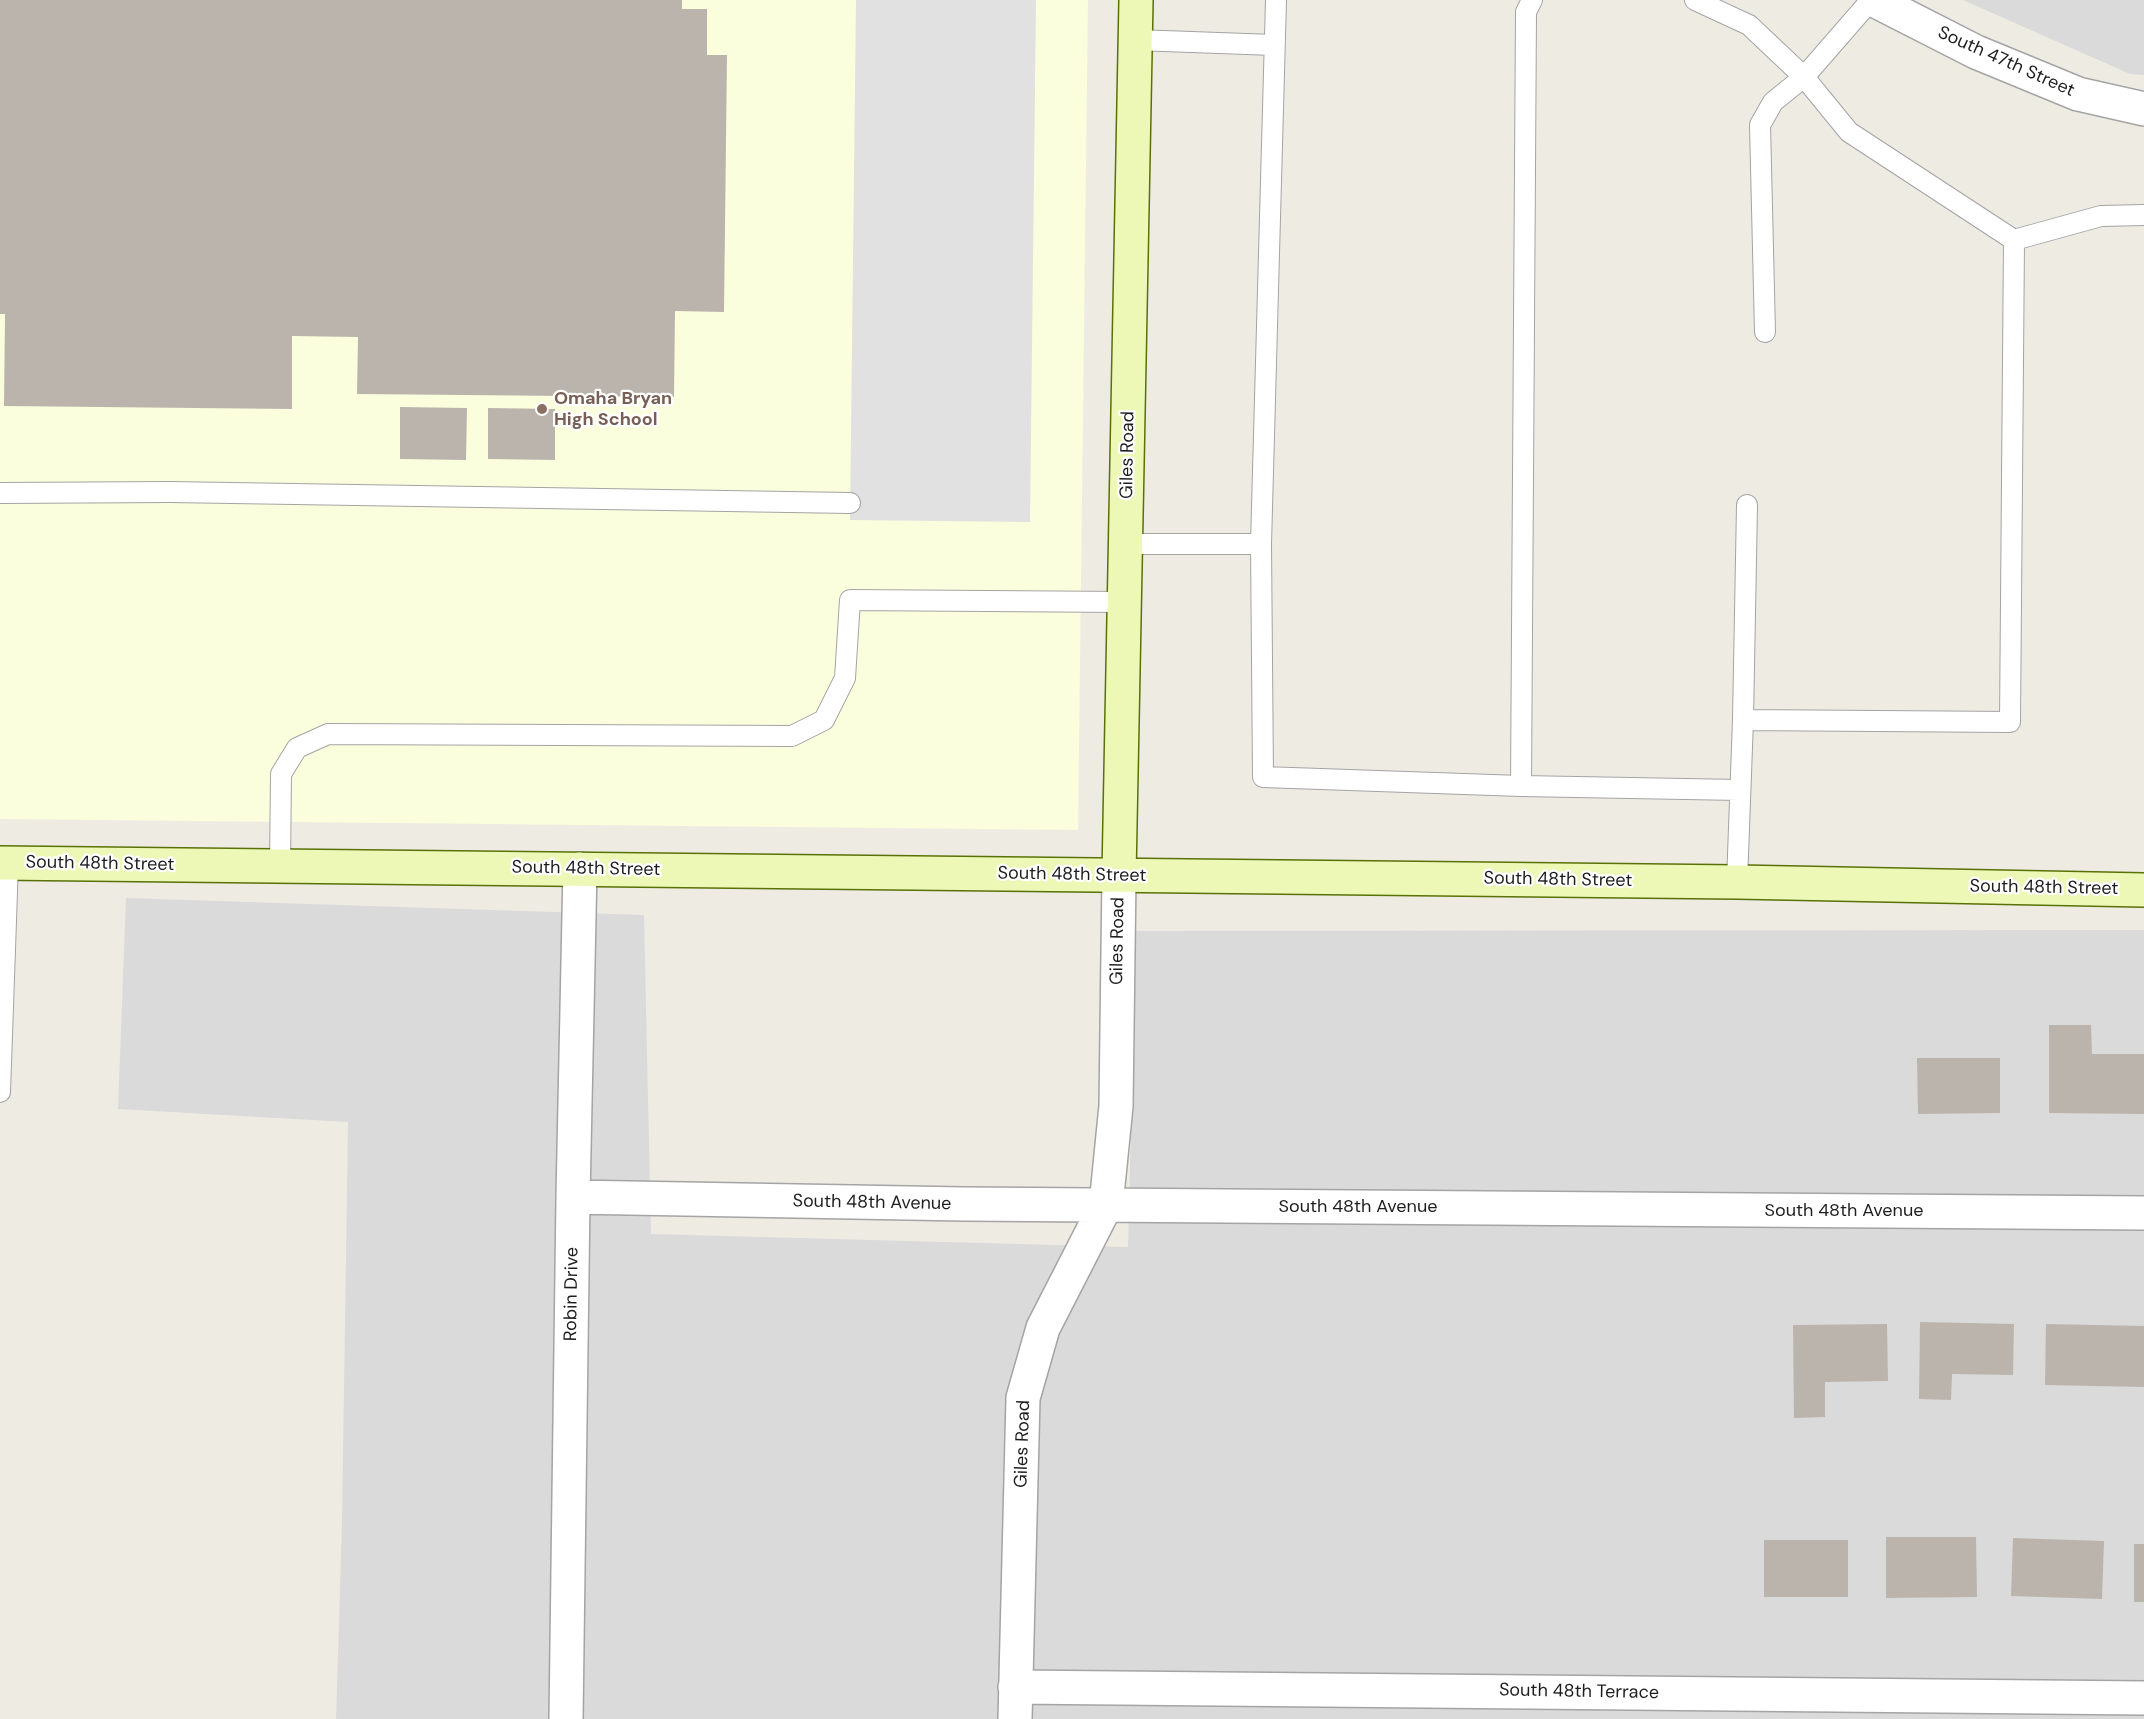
<!DOCTYPE html>
<html>
<head>
<meta charset="utf-8">
<style>
	body { margin:0 }
	canvas { display:block; background:#eeebe3 }
</style>
</head>
<body>
<canvas width="2144" height="1719"></canvas>
<script>
const c = document.querySelector('canvas').getContext('2d');
c.lineJoin = 'round';
function fillPath(path, color) { c.fillStyle = color; c.fill(path, 'evenodd'); }
function trace(path, color, width, dash) { c.strokeStyle = color; c.lineWidth = width; c.lineCap = dash ? 'butt' : 'round'; c.setLineDash(dash || []); c.stroke(path); }
function write(font, color, halo, rows, align = 'center') {
  c.font = font + ' "DM Sans",sans-serif'; c.lineWidth = 4.5; c.setLineDash([]); c.textBaseline = 'middle'; c.strokeStyle = halo; c.fillStyle = color; for (const [text, x, y, turn = 0] of rows) {
    c.save(); c.translate(x, y); c.rotate((+turn || 0) * Math.PI / 180); c.textAlign = isNaN(turn) ? turn : align; if (halo) c.strokeText(text, 0, 0); c.fillText(text, 0, 0); c.restore();
  }
}
fillPath(new Path2D(`
	M1963,0H2144V75L2130,74Z
	M126,898L644,915L651,1234L1128,1247L1136,931L2144,930V1719H336L342,1523L348,1122L118,1109Z`), '#dbdada');
fillPath(new Path2D(`
	M0,0H1088L1078,830L0,819Z`), '#fafedc');
fillPath(new Path2D(`
	M856,0H1036L1030,522L850,520Z`), '#e1e1e1');
fillPath(new Path2D(`
	M0,0H682V9H707V55H727L724,312L675,311L674,397L357,394L358,337L292,336V409L4,406L5,314H0Z
	M400,407L467,408L466,460L400,459Z
	M488,408L555,409V460L488,459Z
	M2049,1025H2091L2092,1054H2144V1114L2049,1113Z
	M1917,1058H2000V1113L1918,1114Z
	M1920,1322L2014,1324L2013,1375L1952,1374L1951,1400L1919,1399Z
	M1887,1324L1888,1381L1825,1382V1417L1794,1418L1793,1325Z
	M2046,1324L2144,1326V1387L2045,1385Z
	M1886,1537H1976L1977,1597L1886,1598Z
	M2013,1538L2104,1541L2102,1599L2011,1596Z
	M1764,1540H1848V1597H1764Z
	M2134,1544H2144V1602H2134Z`), '#bab4ac');
const lane = new Path2D(`
	M1276,0L1261,544L1263,777L1521,786L1740,790
	M1695,0L1749,25L1804,77L1849,132L2014,240L2101,216L2144,215
	M1136,40L1274,45
	M1765,332L1760,125L1773,102L1804,77L1871,0
	M0,493L170,492L850,503
	M1126,544H1261
	M1743,720L2010,722L2014,240
	M1521,786L1526,12L1532,0
	M280,866L281,774L297,748L328,734L792,736L824,720L845,678L850,600L1124,602
	M1737,882L1743,720L1747,505
	M0,1092L8,863`);
const street = new Path2D(`
	M1874,0L1976,52L2078,94L2144,109
	M573,1197L964,1204L2144,1213
	M1015,1687L2144,1698
	M566,1719L573,1197L580,869
	M1015,1719L1023,1398L1043,1328L1106,1205L1116,1106L1119,875`);
const secondary = new Path2D(`
	M0,863L1737,882L2144,890
	M1119,875L1136,0`);
trace(lane, '#a4a4a4', 22);
trace(street, '#a4a4a4', 36);
trace(secondary, '#5a7107', 36);
trace(lane, '#fff', 20);
trace(street, '#fff', 33);
trace(secondary, '#edf8b7', 33);
for (const [x, y, r, color] of [
	[542,409,6,"#8d6e63"]
]) { const dot = new Path2D(); dot.arc(x, y, r, 0, 2 * Math.PI); c.fillStyle = color; c.fill(dot); trace(dot, '#fff', 2); }
write('18px', '#1d1d1d', '#fff', [
	["South 47th Street",2006,62,24],
	["Giles Road",1128,455,-89],
	["South 48th Street",100,864,1],
	["South 48th Street",586,869,1],
	["South 48th Street",1072,875,1],
	["South 48th Street",1558,880,1],
	["South 48th Street",2044,888,1],
	["Giles Road",1118,941,-89],
	["South 48th Avenue",872,1203,1],
	["South 48th Avenue",1358,1207],
	["South 48th Avenue",1844,1211],
	["Robin Drive",572,1294,-89],
	["Giles Road",1023,1444,-88],
	["South 48th Terrace",1579,1692,1]
]);
write('bold 18px', '#785e54', '#fff', [
	["Omaha Bryan",554,399],
	["High School",554,420]
], 'left');
</script>
</body>
</html>
